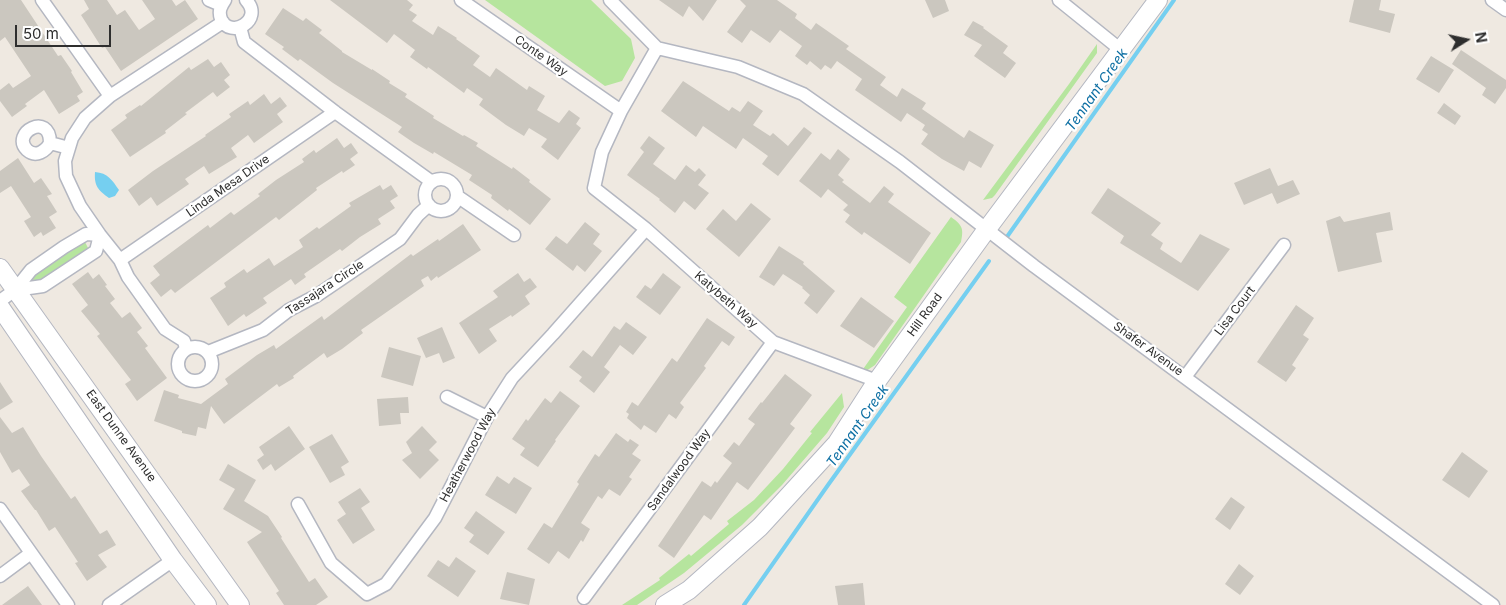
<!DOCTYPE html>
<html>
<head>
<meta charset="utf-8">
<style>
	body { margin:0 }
	#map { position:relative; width:1506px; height:605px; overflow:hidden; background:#efe9e1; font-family:Inter,sans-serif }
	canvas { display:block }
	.north { position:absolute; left:1441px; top:15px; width:50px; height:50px; -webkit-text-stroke:4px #fff; paint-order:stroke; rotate:80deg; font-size:14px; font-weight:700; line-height:20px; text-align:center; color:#2e2e2e }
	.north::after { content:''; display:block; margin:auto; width:18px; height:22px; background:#2e2e2e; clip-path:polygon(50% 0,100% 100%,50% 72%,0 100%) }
	.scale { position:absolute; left:15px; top:25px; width:96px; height:22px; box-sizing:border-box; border:2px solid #2e2e2e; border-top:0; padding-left:6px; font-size:15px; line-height:18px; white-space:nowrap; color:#2e2e2e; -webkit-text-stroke:4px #fff; paint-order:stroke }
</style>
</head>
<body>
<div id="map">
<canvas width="1506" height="605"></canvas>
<div class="north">N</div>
<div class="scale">50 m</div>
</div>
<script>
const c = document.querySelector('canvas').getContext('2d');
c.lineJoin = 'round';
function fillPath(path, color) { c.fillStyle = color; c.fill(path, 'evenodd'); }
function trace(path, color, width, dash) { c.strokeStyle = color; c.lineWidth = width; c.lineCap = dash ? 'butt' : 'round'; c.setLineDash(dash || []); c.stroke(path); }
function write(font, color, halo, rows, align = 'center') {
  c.font = font + ' Inter,sans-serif'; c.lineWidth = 4.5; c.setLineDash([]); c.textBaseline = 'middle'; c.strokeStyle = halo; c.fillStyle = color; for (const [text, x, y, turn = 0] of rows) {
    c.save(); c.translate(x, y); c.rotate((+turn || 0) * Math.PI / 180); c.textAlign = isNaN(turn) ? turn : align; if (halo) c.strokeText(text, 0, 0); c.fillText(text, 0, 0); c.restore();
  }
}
fillPath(new Path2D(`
	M485,0H591L631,39L635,58L622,81L605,86Z
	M1097,44V53L995,195L992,198L983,200L1069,84Z
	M951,217C962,225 964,228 961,242L875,365L866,371L861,372L907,307L894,297Z
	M84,240L88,248L38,284L31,278Z
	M842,393L844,407L827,433L782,485L742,525L684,573L637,605H622L660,580L659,578L689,554L691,556L729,524L727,521L754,500L783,469L812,433L810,432Z`), '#b6e59e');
fillPath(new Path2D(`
	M95,172C108,173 112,180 119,190L115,196L109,198C98,190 94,186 95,172Z`), '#75cff0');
trace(new Path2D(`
	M1004,241L1174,0
	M744,605L828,485L989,261`), '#75cff0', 4);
fillPath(new Path2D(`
	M0,0H21L58,56L61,55L72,71L71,72L83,92L77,96L80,101L59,114L44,90L25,104L27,106L12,117L0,101V90L9,83L13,88L31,76L5,37L0,41Z
	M84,0H107L117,15L125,10L139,30L155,19L142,0H172L176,6L185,0L198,19L121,71L105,47L102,48L81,15L89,9Z
	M330,0H407L413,5L409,10L417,15L412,21L433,35L438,26L457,38L456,39L480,56L473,65L490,77L496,68L527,90L529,86L545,96L537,110L559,123L569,110L580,118L576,124L581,128L558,160L541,147L547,139L529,128L524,136L506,125L479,105L483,99L467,88L464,93L428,67L427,69L410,57L415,50L394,34L387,43Z
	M659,0H717L703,21L689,6L683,17Z
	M740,0H777L797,14L795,18L811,30L816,23L849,46L846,49L886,77L880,85L897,97L902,88L926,103L922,109L964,138L969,130L994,145L981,168L969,161L964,171L942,159L921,144L928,134L922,130L925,125L907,113L901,122L855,90L862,79L837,61L831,69L825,65L821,70L810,61L807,65L795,56L802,46L780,30L770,43L751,30L742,43L727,32L746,6Z
	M925,0H945L949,11L933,18Z
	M1354,0H1381L1379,10L1395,14L1390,33L1349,22Z
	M283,8L303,21L306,18L322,30L319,33L342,51V52L372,70V69L390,81L389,83L407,94L405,97L434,116L433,118L463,136L464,135L478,143L476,146L512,169L513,167L530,180L529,182L551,199L530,225L509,209L508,211L491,198L492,195L469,180L472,175L434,152L433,154L414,143L398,132L402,127L333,83L300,59L298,61L282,49L284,47L265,34Z
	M973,21L984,27L983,28L1008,46L1003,53L1016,63L1005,78L974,56L982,45L964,35Z
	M1461,50L1506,80V88L1495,104L1482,95L1486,88L1452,64Z
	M1431,56L1454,70L1439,93L1416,79Z
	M208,59L214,67L221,62L230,75L224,80L230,87L217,97L213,92L185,113L187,114L165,131L166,133L130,157L111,130L127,118L125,115L140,105L141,106L189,67L191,70Z
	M683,81L729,111L732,107L740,112L748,101L763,111L753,125L770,136L773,133L788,146L804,127L812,133L778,176L762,164L768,156L743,138L736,149L703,126L696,137L661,111Z
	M264,94L271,104L280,97L287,106L277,114L283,122L254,143L248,135L231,148L237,157L209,174L204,166L185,179L189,184L157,206L151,197L139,206L128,190L153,171L206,136L205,135L231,117L229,114L248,101L250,105Z
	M1444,103L1461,116L1455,125L1437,113Z
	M649,136L665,148L653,164L675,180L686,165L695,172L699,168L706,175L698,185L709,193L695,210L684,201L675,213L659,200L660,199L627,175L644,152L640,148Z
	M337,138L344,148L351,143L358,153L350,159L355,165L343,173L342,171L316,188L317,190L279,220L276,217L175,293L171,289L161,297L150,283L160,275L153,266L208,225L210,228L231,212L234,215L260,196L258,194L276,180L304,162L302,159L314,150L316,153Z
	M838,149L850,159L838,175L844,180L842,182L870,203L884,186L894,194L888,202L931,233L910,264L864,232L862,235L845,222L850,215L843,210L848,205L828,189L821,198L799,181L821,153L830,160Z
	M18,158L34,183L41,178L52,194L47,196L57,212L49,217L56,228L43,236L41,232L34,237L24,221L31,217L11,186L0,193V171Z
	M1270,168L1278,186L1293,180L1300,194L1277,204L1272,193L1244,205L1234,183Z
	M380,185L383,190L391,185L398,196L390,201L395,208L378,219L381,224L360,237L342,251L340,249L304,274L306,277L295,285L291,279L263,298L267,303L246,317L244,314L228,326L210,298L226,287L224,283L244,269L247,273L269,258L274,266L303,247L299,240L317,227L319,229L351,206L349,203Z
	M1108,188L1161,223L1151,235L1163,243L1160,249L1181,263L1200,234L1230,249L1198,291L1120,243L1124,236L1091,213Z
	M751,203L771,219L739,257L706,229L723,209L736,221Z
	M1390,212L1393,230L1376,233L1382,262L1338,272L1326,221L1340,216L1344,222Z
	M585,222L600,234L593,244L602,251L585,272L577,265L573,271L545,249L556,236L567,244Z
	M463,224L481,250L438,278L437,276L431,281L428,276L421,280L424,286L361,330L363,333L342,349L327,358L324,353L293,376L294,378L279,387L277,384L224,424L211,406L206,429L198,427L196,436L182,433V431L154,421L164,390L179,395L178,398L201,404L228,384L225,379L257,355L274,345L276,349L322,316L324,320L411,254L413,256L438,239L439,241Z
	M779,246L804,262L803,264L835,291L817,314L804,303L810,295L802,288L803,287L783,274L774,286L759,277Z
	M88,272L93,279L99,274L107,285L105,286L115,299L110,303L122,318L130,312L142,328L137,332L148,346L145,348L167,378L137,401L125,384L131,380L97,336L100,334L81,311L88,305L72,284Z
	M518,273L524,282L530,278L537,287L525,296L530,304L512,317L511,315L489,329L497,341L479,354L459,323L498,297L493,291Z
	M663,273L681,287L660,315L636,297L645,285L651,289Z
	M861,297L894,321L874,348L840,326Z
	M1296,305L1314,318L1303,335L1309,339L1292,365L1296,368L1286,382L1257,362Z
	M707,318L735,337L729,346L722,341L704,366L706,368L680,403L684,407L676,419L669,414L656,433L644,425L641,430L627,418L629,414L626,412L632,402L638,406L672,358L677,362Z
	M626,322L647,337L633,355L620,345L604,367L610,372L594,393L579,381L582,377L569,367L583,350L592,357L614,326L620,330Z
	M442,327L455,358L443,363L439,353L426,358L417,338Z
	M389,347L421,356L413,386L381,377Z
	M785,374L812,395L790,424L795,428L748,490L737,482L711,520L704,515L674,558L658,546L702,481L711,487L715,481L717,483L732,463L723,456L734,442L739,446L755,424L748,419L761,402L762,403Z
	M0,382L13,402L0,410Z
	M560,391L580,406L555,440L556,441L538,467L520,455L525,448L512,439L526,419L528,421L545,398L551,403Z
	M408,397L409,413H400L401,424L379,426L377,399Z
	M0,417L12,433L23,427L41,456L71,499L75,496L100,534L107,530L116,545L98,555L107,567L87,581L75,563L78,562L55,527L49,531L36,510H35L21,491L30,485L19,469L12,473L0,452Z
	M289,426L305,449L275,471L271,464L263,470L257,460L264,455L259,447Z
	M422,426L437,442L429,450L439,460L420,479L402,460L412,453L406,442Z
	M616,433L628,442L630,439L639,445L632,454L641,460L629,477L632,479L620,496L609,489L602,499L598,496L581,523L590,529L583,542L581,540L569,559L558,551L549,564L527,549L544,523L552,528L579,484L577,482L595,454L599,457Z
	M332,434L349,462L341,467L345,475L330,483L309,447Z
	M1462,452L1488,471L1469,498L1442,480Z
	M228,464L256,480L244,501L268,516L282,537L281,538L309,582L315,578L328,597L316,605H284L276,593L279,591L247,542L262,532L223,509L235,489L219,480Z
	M497,476L509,484L514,477L532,488L516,514L485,495Z
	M360,488L370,502L361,508L375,530L353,544L337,520L346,514L338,502Z
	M1231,497L1245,507L1230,530L1215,519Z
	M476,511L505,532L488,555L469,542L474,535L464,528Z
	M456,557L476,571L458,597L427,576L438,560L449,567Z
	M1239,564L1254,576L1240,595L1225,584Z
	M507,572L535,579L529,605L500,599Z
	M863,583L865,605H838L835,586Z
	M28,586L42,605H2Z`), '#cbc7bf');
const street = new Path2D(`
	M42,0L110,96
	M209,0L221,5
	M225,0C221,6 218,11 221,19C230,40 265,20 246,0
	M461,0L621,111L602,152L594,188L646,229L773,342L877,381
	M610,0L657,48L621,111
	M1059,0L1121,50
	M1492,0L1506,10
	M240,27L244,42L335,112L432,182
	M657,48L738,67L803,94L900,162L1034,266L1493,605
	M50,143C50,111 10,133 27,150C36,158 46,151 50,143L69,148
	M425 195a16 16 0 1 1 32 0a16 16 0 1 1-32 0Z
	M457,196L514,235
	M120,260L335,112
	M0,301L15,290L31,270L64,247L86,234L100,235L96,251L43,286L15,290
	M178 364a17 17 0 1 1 34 0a17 17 0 1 1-34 0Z
	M186,349L184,341L165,329L128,277L120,260L100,235L80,206L66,176L65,161L72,138L85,118L110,96L223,22
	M208,352L263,330L289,310L316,296L400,239L418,215L429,205
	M1185,377L1284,245
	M447,397L487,417
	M298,504L331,563L367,594L386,584L435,518L487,417L512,378L553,334L646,229
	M0,509L68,605
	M0,576L31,553
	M584,598L773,342
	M109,605L173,560`);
const secondary = new Path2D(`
	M0,268L240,605
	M0,307L173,560L207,605
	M665,605L689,590L760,527L837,443L877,381L987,229L1158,0`);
trace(street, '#b4b7c1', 15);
trace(secondary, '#b4b7c1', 20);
trace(street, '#fff', 12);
trace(secondary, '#fff', 18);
write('12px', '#2e2e2e', '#fff', [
	["Conte Way",541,56,35],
	["Linda Mesa Drive",228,186,-35],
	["Tassajara Circle",325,288,-33],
	["Katybeth Way",726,300,41],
	["Lisa Court",1235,311,-53],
	["Hill Road",925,315,-54],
	["Shafer Avenue",1148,349,36],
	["East Dunne Avenue",121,436,54],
	["Heatherwood Way",468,455,-62],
	["Sandalwood Way",679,470,-54]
]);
write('italic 14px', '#0d6fa3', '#fff', [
	["Tennant Creek",1097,90,-55],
	["Tennant Creek",858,426,-55]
]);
</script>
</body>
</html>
